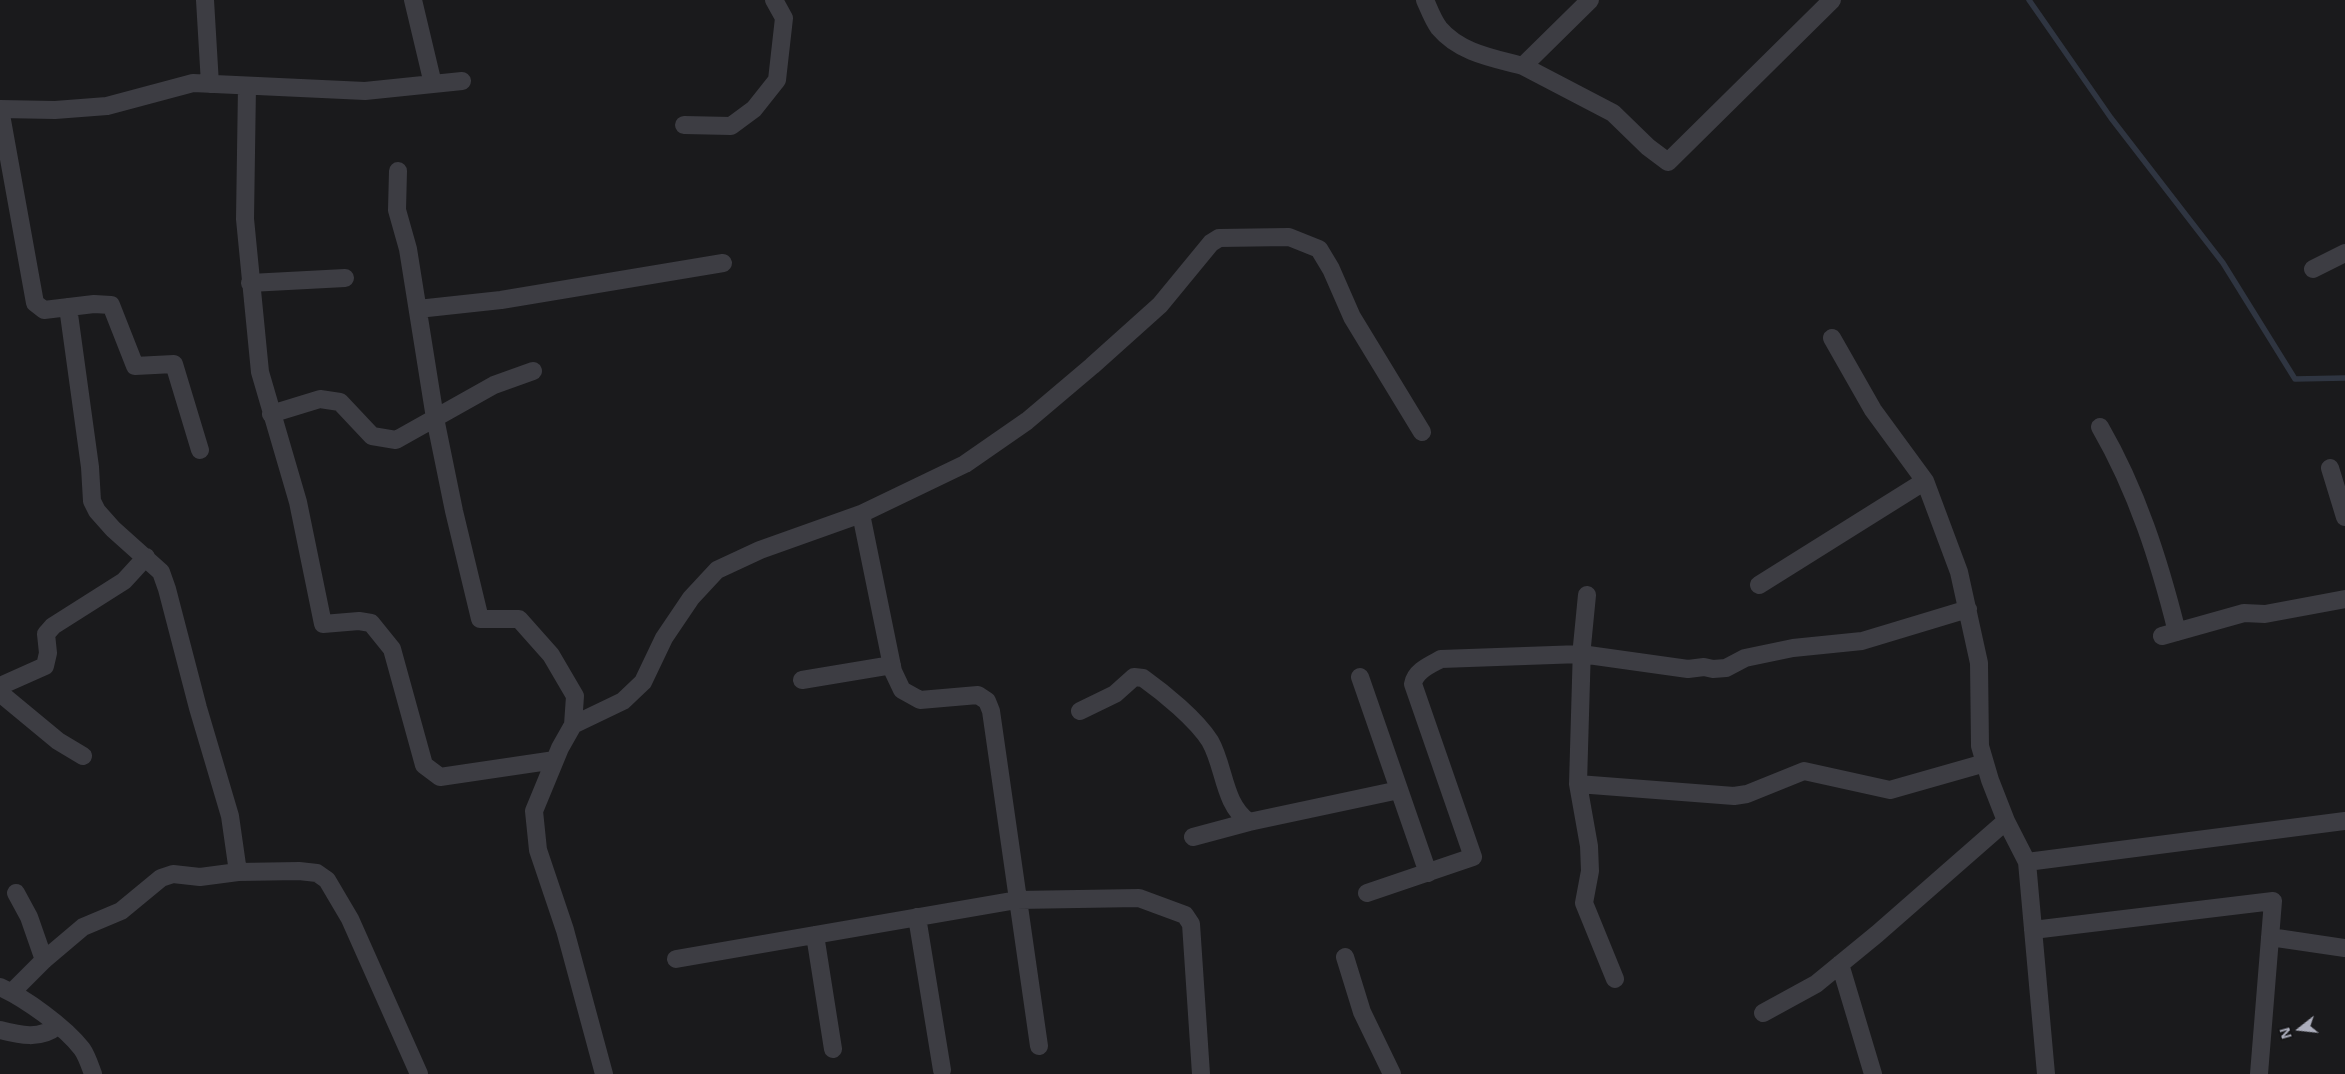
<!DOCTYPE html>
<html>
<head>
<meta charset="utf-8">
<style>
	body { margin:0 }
	#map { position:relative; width:2345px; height:1074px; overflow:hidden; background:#1a1a1c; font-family:"Noto Sans",sans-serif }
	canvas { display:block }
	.north { position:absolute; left:2275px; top:1004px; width:50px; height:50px; -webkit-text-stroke:4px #151517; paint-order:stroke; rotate:254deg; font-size:14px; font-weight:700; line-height:20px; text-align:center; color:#acaebc }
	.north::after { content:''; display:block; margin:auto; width:18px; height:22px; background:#acaebc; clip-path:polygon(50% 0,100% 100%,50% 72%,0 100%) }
</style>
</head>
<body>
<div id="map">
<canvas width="2345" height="1074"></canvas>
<div class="north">N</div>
</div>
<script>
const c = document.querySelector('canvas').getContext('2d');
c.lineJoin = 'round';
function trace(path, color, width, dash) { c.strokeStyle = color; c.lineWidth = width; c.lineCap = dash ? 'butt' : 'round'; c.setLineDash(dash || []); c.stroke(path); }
trace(new Path2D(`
	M2029,0L2111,118L2223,263L2295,379L2345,378`), '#2f3541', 5.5);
trace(new Path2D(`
	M205,0L210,84
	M413,0L433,84
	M1425,0C1429,9 1433,20 1439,28C1460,53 1493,58 1523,66L1590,0
	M1523,66L1613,113L1648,147L1668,162L1832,0
	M247,86L245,219L260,372L298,502L323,624L359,621L371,623L392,649L424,765L440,777L555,760
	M0,109L35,303L44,310L94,304L111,305L135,366L174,364L200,450
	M0,109L55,110L107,106L193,83L365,91L462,81
	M684,125L731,126L754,109L777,80L784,18L774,0
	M398,171L397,210L408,249L435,418L454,511L480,619H519L551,655L575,696L573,725L560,748L534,811L538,850L565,930L604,1074
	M2313,269L2345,253
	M250,283L345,278
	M68,307L90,467L92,501L97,511L113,529L161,572L167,589L198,708L230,816L238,872
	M418,309L501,300L723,263
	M1832,338L1873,410L1925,481L1959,572L1979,663L1980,746L1990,780L2006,821L2027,862L2046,1074
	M271,414L320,399L340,402L372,436L396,440L494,385L533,371
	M2100,427C2137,491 2159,560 2177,632
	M2330,468L2345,517
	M861,514L893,671L902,690L920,700L978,695L987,701L991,711L1039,1046
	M1759,585L1925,481
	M1587,595L1582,646L1578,784L1589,846L1590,871L1584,903L1615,979
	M2162,636L2244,613L2265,614L2345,599
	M1360,677L1428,873
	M802,680L892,665
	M0,686L45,666L48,653L46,634L53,626L124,581L146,557
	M0,693L58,741L83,756
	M1080,711L1115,694L1134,677L1143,678C1164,693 1196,719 1210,741C1225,767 1223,804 1249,822
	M573,725L623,701L643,682L664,638L691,598L717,570L760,550L861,514L965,464L1027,421L1092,366L1160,305L1211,243L1219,238L1289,237L1319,249L1331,269L1352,317L1422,432
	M1578,784L1734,796L1747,794L1804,771L1890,790L1985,763
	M1193,837L1249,822L1399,790
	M2027,862L2345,821
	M16,893L29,917L44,960
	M1367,893L1473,857L1413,684C1415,671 1430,665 1441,659L1581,654L1688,669L1704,667L1713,669L1726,668L1745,658L1793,648L1862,641L1968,609
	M917,917L942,1070
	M2033,930L2273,901L2259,1074
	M815,935L833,1049
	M2270,937L2345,948
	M1345,957L1362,1012L1392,1074
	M676,959L1017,900L1139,898L1185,915L1191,924L1201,1074
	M1840,964L1873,1074
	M0,987C25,998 65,1027 82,1049C87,1056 90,1066 93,1074
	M12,992L44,960L83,927L121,911L161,878L173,874L200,877L238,872L299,871L317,873L327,880L350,919L419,1074
	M1763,1013L1816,984L1877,934L2006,821
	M0,1030C19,1035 41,1040 57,1026`), '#3d3d43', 18);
</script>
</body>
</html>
